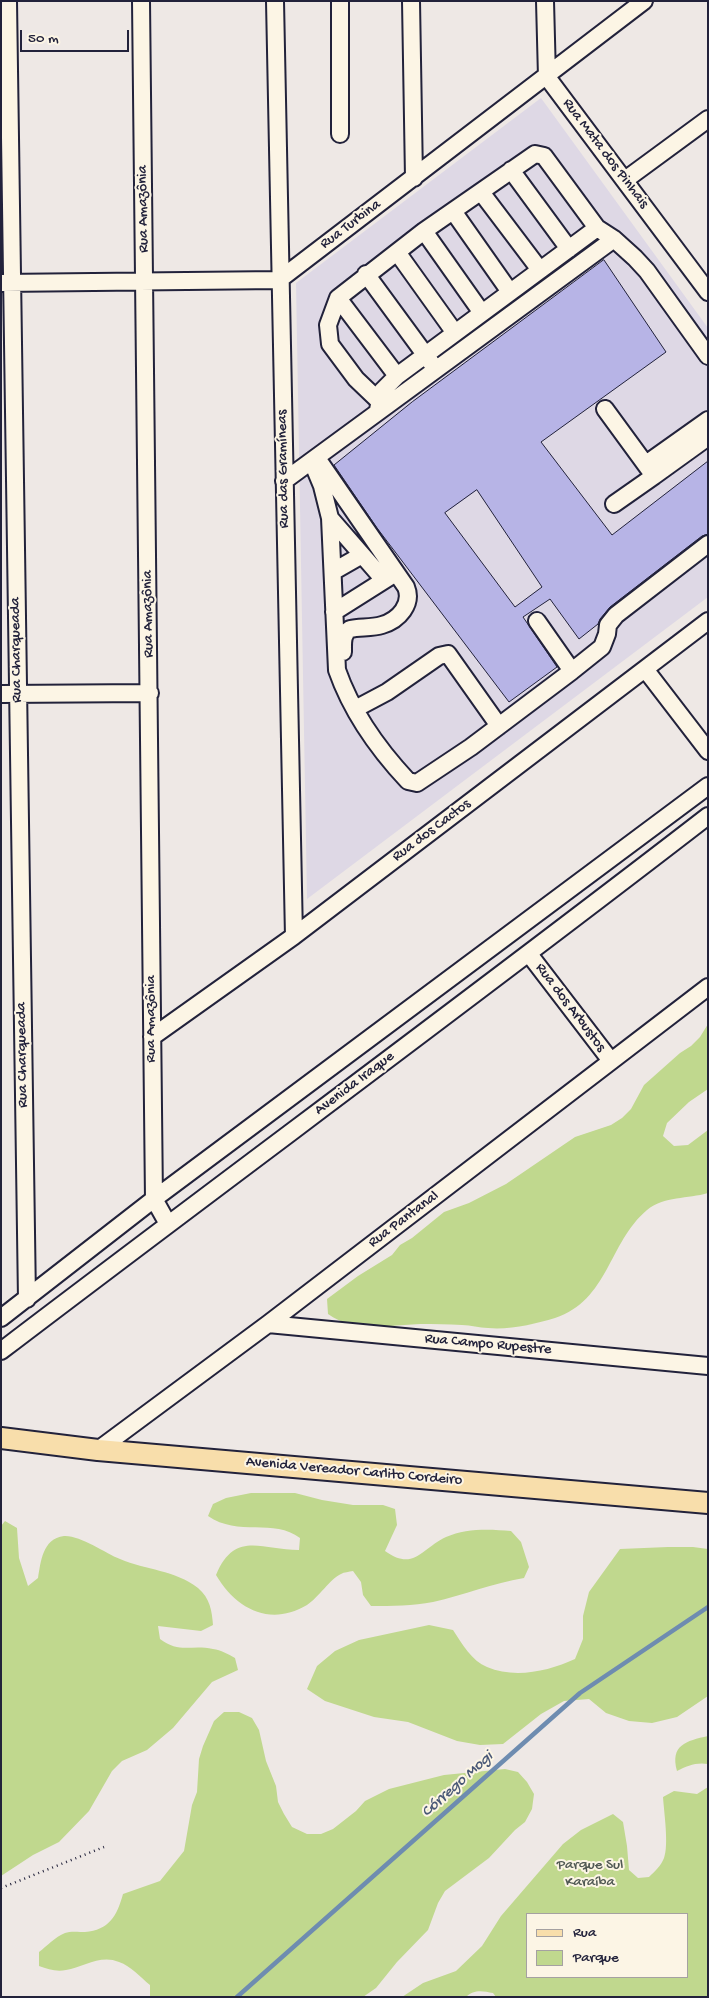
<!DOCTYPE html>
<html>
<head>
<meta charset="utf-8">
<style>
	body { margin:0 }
	#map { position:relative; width:709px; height:1998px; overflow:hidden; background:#eee8e5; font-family:"Gochi Hand",sans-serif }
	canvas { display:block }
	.frame { position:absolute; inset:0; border:2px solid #22223b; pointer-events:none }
	.legend { position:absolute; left:526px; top:1913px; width:162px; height:65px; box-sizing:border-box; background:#fcf5e5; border:1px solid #a5a1a1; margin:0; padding:6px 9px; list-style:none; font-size:15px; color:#22223b }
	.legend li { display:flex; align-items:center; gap:10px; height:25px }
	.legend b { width:25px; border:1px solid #a5a1a1 }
	.scale { position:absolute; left:20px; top:30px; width:109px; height:22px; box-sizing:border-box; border:2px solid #22223b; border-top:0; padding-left:6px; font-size:15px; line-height:18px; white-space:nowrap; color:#22223b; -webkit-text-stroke:4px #fcf5e5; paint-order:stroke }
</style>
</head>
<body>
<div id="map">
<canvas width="709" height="1998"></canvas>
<div class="frame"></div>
<ul class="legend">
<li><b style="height:6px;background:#f8deab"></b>Rua</li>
<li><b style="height:14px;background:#c0d88e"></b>Parque</li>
</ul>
<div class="scale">50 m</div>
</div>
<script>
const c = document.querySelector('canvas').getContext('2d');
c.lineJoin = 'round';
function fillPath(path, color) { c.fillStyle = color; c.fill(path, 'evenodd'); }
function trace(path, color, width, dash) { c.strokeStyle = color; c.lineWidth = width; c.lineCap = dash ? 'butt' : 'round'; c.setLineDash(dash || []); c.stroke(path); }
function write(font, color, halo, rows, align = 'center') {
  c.font = font + ' "Gochi Hand",sans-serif'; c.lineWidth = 4; c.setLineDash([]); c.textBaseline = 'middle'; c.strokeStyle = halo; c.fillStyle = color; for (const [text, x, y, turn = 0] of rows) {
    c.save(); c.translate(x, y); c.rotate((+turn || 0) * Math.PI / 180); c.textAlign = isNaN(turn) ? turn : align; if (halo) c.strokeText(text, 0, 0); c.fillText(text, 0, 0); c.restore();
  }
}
fillPath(new Path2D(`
	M541,98L708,328V597L307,899L296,283Z`), '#ded8e5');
fillPath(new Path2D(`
	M708,1024V1089L689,1102L667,1123L663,1136L674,1146L688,1145L708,1130V1193C688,1199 664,1196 647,1210C608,1243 609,1300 555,1318C535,1324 510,1330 488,1328C479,1328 471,1325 462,1325C448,1324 434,1324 420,1324C388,1325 356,1334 328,1314L327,1299L358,1276L392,1255L400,1245L412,1238L444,1212L469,1203L506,1184L575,1137L611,1125L622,1118L631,1109L644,1085L680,1053L691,1046L700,1037Z
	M251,1493H295L322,1500L353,1505H383L395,1509L397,1525L385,1551C414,1572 422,1548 446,1537C466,1528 490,1529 511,1531L521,1542L529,1567L524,1578C493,1583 464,1595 433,1602C413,1606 392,1606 371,1606L363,1595L361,1582L353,1571C349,1572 344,1572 341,1574C331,1578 318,1598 307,1605C270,1627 236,1609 216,1575C235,1530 261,1550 299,1550L300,1538C274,1518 238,1537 208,1516L213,1504L226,1498Z
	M5,1521L17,1528L19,1558L28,1586L38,1578C41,1562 42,1539 64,1536C80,1535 105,1553 120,1559C146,1570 175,1570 198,1588C210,1598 212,1611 213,1625L201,1631L158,1626L160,1639C180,1654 191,1644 213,1649C221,1650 228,1654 235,1658L238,1670L212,1682L173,1728L147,1750L122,1761L112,1771L89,1811L59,1842L33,1855L1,1876V1526Z
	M668,1547H693L708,1549V1696L677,1717L652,1723L629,1721L606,1713L589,1699L564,1701L541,1714L503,1744L480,1745L457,1741L408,1722L374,1717L325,1701L307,1689L317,1666L335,1651L359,1640L429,1625L453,1630C462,1644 472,1661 487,1667C515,1679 549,1671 575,1659L583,1639V1616L589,1592L620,1549Z
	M224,1712H239L252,1718L259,1730L266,1761L276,1786L278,1802L284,1814L292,1827L307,1834H321L333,1829L356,1811L365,1801L389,1789L444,1775L505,1769L518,1772L527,1782L534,1794L532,1809L525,1822L515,1830L489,1858L445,1891L438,1903L428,1930L397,1962L376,1988L363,1997H150V1985C140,1977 131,1966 119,1962C101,1954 83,1967 66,1970C56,1972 48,1969 39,1966V1952C47,1946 55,1937 65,1933C70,1931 79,1932 85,1932C109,1930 117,1916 123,1894L160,1881L184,1851L192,1805L197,1792L199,1759L203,1746L214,1721Z
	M708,1736V1764C696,1762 687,1766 677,1771C670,1745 686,1741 708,1736Z
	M708,1787V1997H496L493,1993C483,1991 474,1989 466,1997H402L423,1983L456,1971L482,1946L501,1916L563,1844L581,1830L613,1814L623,1822L627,1846L629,1870L638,1878L649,1877C655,1871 661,1866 664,1858C669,1845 664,1812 663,1797L674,1791L697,1794ZM688,1914V1977H528V1914Z`), '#c0d88e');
trace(new Path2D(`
	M237,1997L580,1693L708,1607`), '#6e8cb0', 4.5);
const building = new Path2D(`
	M604,260L666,352L541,442L612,535L708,461V534L702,536L610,607L600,619L598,624L579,639L550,599L523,617L557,667L509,702L377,528L334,465L412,402ZM477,490L542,587L515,607L445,513Z`);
fillPath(building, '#b7b4e6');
trace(building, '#22223b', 1);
const minor = new Path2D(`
	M8,1L27,1299
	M141,1L154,1199L168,1224
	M275,1L294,936
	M340,1V134
	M411,1L414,178
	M545,1L547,77L708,292
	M511,170L569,249
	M625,180L708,119
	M481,192L540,270
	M453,211L510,292
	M424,231L482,313
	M397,252L455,333
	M366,274L432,364
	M1,283L279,280L644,1
	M338,298L397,376
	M379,401L356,379L330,344L328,325L338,298L424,231L535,154L544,156L597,228L614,239L635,258L647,271L708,356
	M605,409L654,476L614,504
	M378,410L382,391L397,376L597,228
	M319,461L406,587C413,604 399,620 382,625C372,628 360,627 350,629C342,634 343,643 343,652
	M312,462L322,486L330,518L337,670C351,710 378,749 408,781L417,783L471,747L572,671L537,621
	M646,464L708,420
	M654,476L708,437
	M284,481L614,239
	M330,518L384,580
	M334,571L362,555
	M334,612L391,576
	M645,669L708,751
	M572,671L602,647L607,634L608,625L616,615L708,544
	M1,694L150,693
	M355,709L387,692L439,656L448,654L499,726
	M529,954L611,1061
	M152,1037L294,936L708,621
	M1,1318L154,1199L708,786
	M268,1324L708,1366
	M1,1351C236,1172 474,997 708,816
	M98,1450L268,1324L708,987`);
const major = new Path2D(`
	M1,1438L98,1450L708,1503`);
trace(minor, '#22223b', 20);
trace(major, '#22223b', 24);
trace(new Path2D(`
	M1,1888L104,1847`), '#22223b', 2.5, [1, 4]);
trace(minor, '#fcf5e5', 16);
trace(major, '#f8deab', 20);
write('15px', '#22223b', '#fcf5e5', [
	["Rua Mata dos Pinhais",605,154,53],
	["Rua Amazônia",144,209,-91],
	["Rua Turbina",351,225,-37],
	["Rua das Gramíneas",284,469,-91],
	["Rua Amazônia",149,614,-91],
	["Rua Charqueada",17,650,-91],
	["Rua dos Cactos",432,831,-37],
	["Rua dos Arbustos",570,1008,53],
	["Rua Amazônia",152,1019,-90],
	["Rua Charqueada",23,1055,-91],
	["Avenida Iraque",355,1084,-37],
	["Rua Pantanal",404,1220,-37],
	["Rua Campo Rupestre",488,1345,5],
	["Avenida Vereador Carlito Cordeiro",354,1472,5]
]);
write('15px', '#515954', '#fcf5e5', [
	["Parque Sul",590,1866],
	["Karaíba",590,1883]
]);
write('italic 16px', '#485776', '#fcf5e5', [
	["Córrego Mogi",458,1785,-42]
]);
</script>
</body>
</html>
